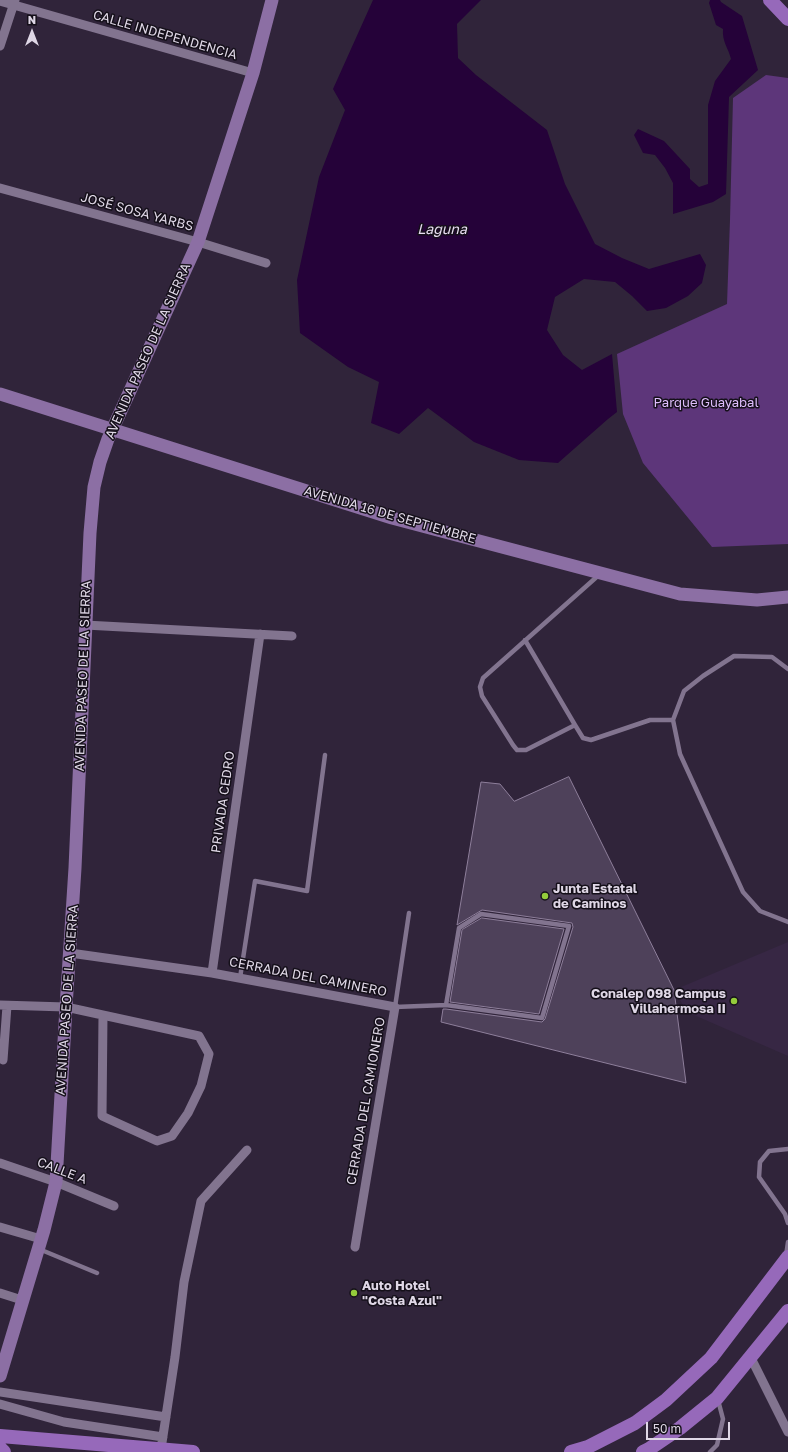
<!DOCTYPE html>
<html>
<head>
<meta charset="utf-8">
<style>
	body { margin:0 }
	#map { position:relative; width:788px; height:1452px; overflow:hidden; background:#30243a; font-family:"Golos Text",sans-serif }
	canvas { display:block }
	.north { position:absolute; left:12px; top:12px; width:40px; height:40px; -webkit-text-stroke:3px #15101a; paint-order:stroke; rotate:0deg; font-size:11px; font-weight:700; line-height:16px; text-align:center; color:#dfd7e6 }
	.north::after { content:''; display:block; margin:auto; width:14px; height:18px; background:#dfd7e6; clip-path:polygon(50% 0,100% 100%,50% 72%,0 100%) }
	.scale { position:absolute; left:646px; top:1422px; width:84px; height:18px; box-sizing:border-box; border:2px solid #dfd7e6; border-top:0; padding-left:5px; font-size:12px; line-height:14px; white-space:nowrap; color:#dfd7e6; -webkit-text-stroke:3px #15101a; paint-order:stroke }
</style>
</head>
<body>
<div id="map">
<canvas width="788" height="1452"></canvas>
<div class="north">N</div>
<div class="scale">50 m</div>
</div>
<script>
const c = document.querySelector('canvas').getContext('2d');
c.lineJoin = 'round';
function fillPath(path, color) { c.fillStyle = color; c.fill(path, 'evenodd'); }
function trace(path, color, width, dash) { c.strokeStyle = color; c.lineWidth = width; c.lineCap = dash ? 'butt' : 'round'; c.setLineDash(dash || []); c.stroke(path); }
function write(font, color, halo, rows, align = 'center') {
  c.font = font + ' "Golos Text",sans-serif'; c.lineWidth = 3; c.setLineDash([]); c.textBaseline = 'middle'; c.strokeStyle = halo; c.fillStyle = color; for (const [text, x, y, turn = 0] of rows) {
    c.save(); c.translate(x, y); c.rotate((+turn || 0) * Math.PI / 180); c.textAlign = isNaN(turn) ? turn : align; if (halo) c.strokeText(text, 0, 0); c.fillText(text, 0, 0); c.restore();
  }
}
fillPath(new Path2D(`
	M788,942V1056L687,1012L674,990Z`), '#372744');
fillPath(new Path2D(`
	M766,75L788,78V544L712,547L643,463L623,414L617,354L727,304L730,220L733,98Z`), '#5d367a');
fillPath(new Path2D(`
	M373,0H481L457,24L458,58L476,75L547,130L565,184L595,244L622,258L649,269L700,254L706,265L702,283L688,296L666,308L647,311L632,296L615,282L584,279L555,297L547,330L563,355L582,370L612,354L617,412L608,419L558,463L519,460L474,442L428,408L399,434L371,423L379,382L348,367L300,333L297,280L319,177L345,110L333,89Z
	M710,0H720L721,2L742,16L758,70L729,97L726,194L713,202L673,214V183L665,168L655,155L643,153L634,135L638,129L664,141L690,169V179L699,187L708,184V105L715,81L731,59C728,47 722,42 723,29L716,25L709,3Z`), '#250239');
const building = new Path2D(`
	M569,777L674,990L686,1083L441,1022L443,1009H446L542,1022L545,1019L573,927L572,923L482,910L457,925L481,782L500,784L514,801Z
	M482,918L564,929L539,1014L450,1002L462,930Z`);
fillPath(building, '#4e415a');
trace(building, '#8e7f9b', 1);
trace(new Path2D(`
	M525,640L575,725L526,750H517L513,745L482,696L480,687L483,678L600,574
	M788,669L772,657L734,656L703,676L684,691L673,720L680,754L743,892L760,911L788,922
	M575,725L583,738L591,740L650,720H673
	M409,913L395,1007L446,1005L542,1018L569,926L481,914L459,928L446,1005
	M240,978L255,881L307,891L325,755
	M788,1149L769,1151L760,1162L759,1177L785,1214L788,1223
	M39,1249L97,1273
	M786,1256L788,1242
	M710,1452L717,1445L723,1419L718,1400`), '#82748f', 4.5);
trace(new Path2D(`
	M0,1L253,73
	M0,46L15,0
	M0,188L198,242L266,263
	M85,625L292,636
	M70,953L212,973L395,1007L355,1247
	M212,973L260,634
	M0,1005L66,1007L199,1036L209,1054L201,1086L188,1113L172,1136L157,1141L102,1116L103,1015
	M3,1060L7,1006
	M0,1163L56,1182L114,1206
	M0,1227L41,1239
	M0,1293L22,1300
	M751,1358L788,1432
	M0,1392L166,1417
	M0,1404L64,1422L163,1437
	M161,1449L175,1357L184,1282L201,1201L247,1150`), '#82748f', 9);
trace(new Path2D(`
	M0,394L392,518L680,594L757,600L788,597
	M0,1376L44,1230L56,1182L66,1007L75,868L90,533L94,487L100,462L108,439L198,242L253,73L272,0`), '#8c6fa4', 13);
trace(new Path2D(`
	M770,0L788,19
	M0,1436L193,1452
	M0,1448L4,1452
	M571,1452L588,1447L635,1423L666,1400L711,1358L788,1257
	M643,1452L649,1449L680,1428L717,1398L788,1311`), '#9669ba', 14);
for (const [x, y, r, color] of [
	[545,896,4,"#94cc3b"],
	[734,1001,4,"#94cc3b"],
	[354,1293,4,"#94cc3b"]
]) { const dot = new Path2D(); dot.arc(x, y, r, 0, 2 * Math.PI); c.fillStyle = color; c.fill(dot); trace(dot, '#15101a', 1.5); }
write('13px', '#dfd7e6', '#15101a', [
	["CALLE INDEPENDENCIA",165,35,16],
	["JOSÉ SOSA YARBS",137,212,15],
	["AVENIDA PASEO DE LA SIERRA",148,351,-66],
	["AVENIDA 16 DE SEPTIEMBRE",390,515,16],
	["AVENIDA PASEO DE LA SIERRA",83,676,-88],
	["PRIVADA CEDRO",223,802,-82],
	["CERRADA DEL CAMINERO",308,977,11],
	["AVENIDA PASEO DE LA SIERRA",67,1000,-86],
	["CERRADA DEL CAMIONERO",366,1101,-80],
	["CALLE A",62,1171,21]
]);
write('13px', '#debdfc', '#15101a', [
	["Parque Guayabal",706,403]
]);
write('bold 13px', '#dfd7e6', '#15101a', [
	["Junta Estatal",553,889],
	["de Caminos",553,904],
	["Conalep 098 Campus",726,994,"right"],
	["Villahermosa II",726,1009,"right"],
	["Auto Hotel",362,1286],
	["\"Costa Azul\"",362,1301]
], 'left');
write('italic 14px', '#e8ddf2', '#15101a', [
	["Laguna",442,230]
]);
</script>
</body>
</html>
